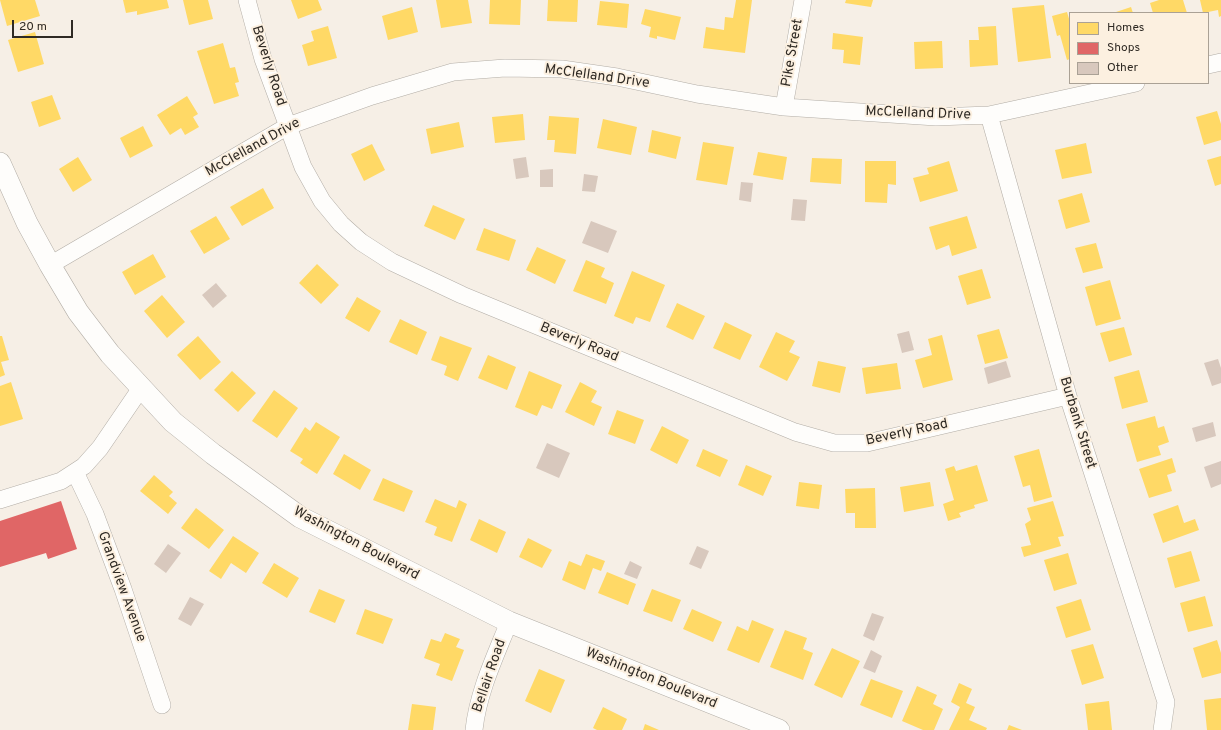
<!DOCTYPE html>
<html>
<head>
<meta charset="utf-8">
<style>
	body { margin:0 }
	#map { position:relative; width:1221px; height:730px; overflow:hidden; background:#f6efe6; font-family:Overpass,sans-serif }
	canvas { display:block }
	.legend { position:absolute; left:1069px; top:12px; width:140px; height:72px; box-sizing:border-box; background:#fcf0e0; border:1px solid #aaa195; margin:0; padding:5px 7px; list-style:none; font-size:12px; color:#2f2a24 }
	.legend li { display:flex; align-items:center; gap:8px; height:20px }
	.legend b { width:20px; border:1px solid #aaa195 }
	.scale { position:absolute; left:12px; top:20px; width:61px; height:18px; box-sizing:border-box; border:2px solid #2f2a24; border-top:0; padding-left:5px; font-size:12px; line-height:14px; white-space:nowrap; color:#2f2a24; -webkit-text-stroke:3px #fcf0e0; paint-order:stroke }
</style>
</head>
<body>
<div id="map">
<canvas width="1221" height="730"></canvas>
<ul class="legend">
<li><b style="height:11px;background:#ffd966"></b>Homes</li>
<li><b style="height:11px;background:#e06666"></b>Shops</li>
<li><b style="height:11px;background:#d8c8bd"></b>Other</li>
</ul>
<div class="scale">20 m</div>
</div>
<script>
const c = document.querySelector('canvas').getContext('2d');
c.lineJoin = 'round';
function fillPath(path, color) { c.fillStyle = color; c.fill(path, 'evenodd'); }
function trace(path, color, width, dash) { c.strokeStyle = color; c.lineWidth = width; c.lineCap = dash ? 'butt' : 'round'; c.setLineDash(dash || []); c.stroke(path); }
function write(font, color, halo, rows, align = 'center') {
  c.font = font + ' Overpass,sans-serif'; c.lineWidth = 4; c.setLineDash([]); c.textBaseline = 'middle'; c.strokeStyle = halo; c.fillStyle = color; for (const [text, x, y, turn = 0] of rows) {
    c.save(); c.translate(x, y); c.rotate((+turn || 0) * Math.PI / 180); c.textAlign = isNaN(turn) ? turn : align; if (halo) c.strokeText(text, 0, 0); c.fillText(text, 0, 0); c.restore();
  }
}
fillPath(new Path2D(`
	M0,0H35L40,16L7,26Z
	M123,0H167L169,8L137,15V11L126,13Z
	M183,0H208L213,19L189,25Z
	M291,0H318L322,10L298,19Z
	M436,0H468L472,23L441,28Z
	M490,0H521L520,25L489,24Z
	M548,0H578L577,22L547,21Z
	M736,0H752L745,53L703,48L706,27L724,30L725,17L733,18Z
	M846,0H873L871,7L845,3Z
	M1159,0H1183L1187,13H1153L1150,3Z
	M1200,0H1221V16L1219,17L1218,10L1203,13Z
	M600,1L629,4L627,28L597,25Z
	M1044,5L1051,58L1018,62L1012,8Z
	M412,7L418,32L388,40L382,16Z
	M1131,7L1133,13H1113Z
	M645,9L681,17L675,40L657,36V39L649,37L651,27L641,24Z
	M1067,12L1070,22V59L1067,60L1060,35L1057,36L1052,16Z
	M328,26L337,58L308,66L302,45L314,41L311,31Z
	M996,26L998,65L970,67L969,40H979L978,27Z
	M35,32L44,64L18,72L8,40Z
	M833,33L863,37L860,65L843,63L844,50L832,49Z
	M942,41L943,68L915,69L914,42Z
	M223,43L230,68L235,67L239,82L235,83L239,96L214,104L197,51Z
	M52,95L61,119L39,127L31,102Z
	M187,96L198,114L193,117L199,127L185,135L181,128L170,135L157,115Z
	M1217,111L1221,124V140L1204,145L1196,117Z
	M523,114L525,140L495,143L492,117Z
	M549,116L579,118L576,154L554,152L555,140H547Z
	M603,119L637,127L631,155L597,148Z
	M459,122L464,147L431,154L426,129Z
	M143,126L153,146L130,158L120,138Z
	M652,130L681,137L676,159L648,152Z
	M703,142L734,147L727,185L696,180Z
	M1086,143L1092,173L1062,179L1055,150Z
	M372,144L385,170L364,181L351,154Z
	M758,152L787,157L783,180L753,175Z
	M1221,156V184L1215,186L1207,160Z
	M78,157L92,180L73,192L59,169Z
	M812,158L842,159L841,184L810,182Z
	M865,161H896V185L888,184L887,203L865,202Z
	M949,161L958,191L920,202L913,178L929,174L927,168Z
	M263,188L274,208L242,226L230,207Z
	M1082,193L1090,222L1066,229L1058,200Z
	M433,205L465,219L455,240L424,226Z
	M216,216L230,239L204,254L190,231Z
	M967,216L977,248L952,256L949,245L936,250L929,227Z
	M484,228L516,240L509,261L476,250Z
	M1096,243L1103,268L1083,273L1075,248Z
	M537,247L566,260L555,284L526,270Z
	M153,254L166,277L135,295L122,272Z
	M586,260L605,268L601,277L614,283L606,304L573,291Z
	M317,264L339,285L321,304L299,283Z
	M982,269L991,298L967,305L958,276Z
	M632,271L665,285L650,322L636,317L633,324L614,316Z
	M1110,280L1121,319L1096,326L1085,287Z
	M162,295L185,322L167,338L144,311Z
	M357,297L381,311L369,332L345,318Z
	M677,303L705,316L693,340L666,327Z
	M400,319L427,332L417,355L389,342Z
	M725,322L752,335L740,360L713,348Z
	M1124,327L1132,355L1109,362L1100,333Z
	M999,329L1008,358L985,364L977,335Z
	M776,332L795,341L789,352L800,357L787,381L759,367Z
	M942,335L953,380L923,388L915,360L932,355L928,339Z
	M0,336H2L9,360L1,362L5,375L0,377Z
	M198,336L221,362L200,380L177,355Z
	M440,336L472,348L458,381L444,375L447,366L431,360Z
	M488,355L516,367L507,390L478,378Z
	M818,361L846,367L840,393L812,386Z
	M897,363L901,389L866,394L862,368Z
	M1139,370L1148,402L1122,409L1114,377Z
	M232,371L256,393L238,412L214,390Z
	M529,371L562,385L552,409L542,405L537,416L515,407Z
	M11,382L23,419L0,426V386Z
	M580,382L597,391L591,402L602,407L594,426L565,412Z
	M274,390L298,408L277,438L252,421Z
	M617,410L644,420L635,444L608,434Z
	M1155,416L1158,428L1164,426L1169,442L1158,446L1161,455L1137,462L1126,424Z
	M316,422L340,437L317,474L300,463L303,459L290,451L305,427L310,431Z
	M662,426L689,440L677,464L650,450Z
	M703,449L728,460L720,477L696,466Z
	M1039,449L1052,497L1034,502L1030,485L1023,487L1014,456Z
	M344,454L371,470L360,490L333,474Z
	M1172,458L1176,472L1167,475L1172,491L1149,498L1139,469Z
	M746,465L772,476L763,496L738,485Z
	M977,465L988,501L974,505L975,508L959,513L961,517L948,521L943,504L954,500L945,469L954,466L956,471Z
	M154,475L173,492L169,496L177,503L168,514L140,491Z
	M383,478L413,491L404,512L373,500Z
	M799,482L822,485L819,509L796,506Z
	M930,482L934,506L904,512L900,487Z
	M875,488L876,528H855V513H846L845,489Z
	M435,499L456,508L459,500L467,504L452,542L434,535L437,527L425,522Z
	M1053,501L1064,536L1058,537L1061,546L1024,557L1021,547L1031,545L1025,524L1031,520L1027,508Z
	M1178,505L1184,523L1195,519L1199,530L1163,543L1153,514Z
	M196,508L224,530L209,549L181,528Z
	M479,519L506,532L497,553L470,540Z
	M233,536L259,553L246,573L231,563L221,579L209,571Z
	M528,538L552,550L542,568L519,557Z
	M1191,551L1200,581L1175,588L1167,558Z
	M1068,553L1077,584L1054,591L1044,560Z
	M586,554L605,561L601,571L593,568L585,590L562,580L569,561L581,566Z
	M274,563L299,578L287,598L262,583Z
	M607,572L636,584L628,605L598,593Z
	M319,589L345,600L335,623L309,612Z
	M652,589L681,600L672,622L643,611Z
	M1205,596L1213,626L1188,632L1180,603Z
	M1081,599L1091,630L1066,638L1056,607Z
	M365,609L393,619L383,644L356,634Z
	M692,609L722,622L713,642L683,629Z
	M752,620L774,629L759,663L727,650L737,626L748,631Z
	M785,630L807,638L803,649L813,653L803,680L770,667Z
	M445,633L460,639L456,647L464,650L452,681L436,675L440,664L424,658L431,639L441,642Z
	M1217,640L1221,653V673L1202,678L1193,648Z
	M1093,644L1104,678L1082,685L1071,650Z
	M832,648L860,661L842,698L814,685Z
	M539,669L565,680L551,713L525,701Z
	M871,679L903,691L892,718L860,705Z
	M959,683L972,689L966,703L975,707L969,720L987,728L986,730H949L960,707L951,702Z
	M917,686L937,695L933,704L943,709L934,730H923L902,721Z
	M1221,698V730H1207L1204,700Z
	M1109,701L1112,730H1088L1085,704Z
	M412,704L436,707L433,730H408Z
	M603,707L627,719L622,730H597L593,728Z
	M645,724L659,730H643Z
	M1009,725L1022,730H1007Z`), '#ffd966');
fillPath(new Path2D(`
	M61,501L77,549L48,559L46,553L0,567V521Z`), '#e06666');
fillPath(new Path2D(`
	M526,157L529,177L516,179L513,159Z
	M553,169V187H540V170Z
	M584,174L598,176L595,192L582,191Z
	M741,182L753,183L751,202L739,200Z
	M793,199L807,200L805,221L791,220Z
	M591,221L617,231L608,253L582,243Z
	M216,283L227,296L213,308L202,295Z
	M909,331L914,350L902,353L897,334Z
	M1218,359L1221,368V383L1212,386L1204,363Z
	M1006,361L1011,377L988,384L984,368Z
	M1213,422L1216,436L1196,442L1192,428Z
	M547,443L570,453L559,478L536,468Z
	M1221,461V484L1211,488L1204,467Z
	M168,544L181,553L166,573L154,564Z
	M697,546L709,551L701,569L689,564Z
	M630,561L642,567L637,579L624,574Z
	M190,597L204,604L191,626L178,619Z
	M872,613L884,617L874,641L863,636Z
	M871,650L882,656L875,673L863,668Z`), '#d8c8bd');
const minor = new Path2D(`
	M247,0L263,59L303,167L322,201L341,224L361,242L392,262L462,295L795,432L834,443H867L1068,396
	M1208,65L1221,62
	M784,107L803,0
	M989,115L1068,396L1166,702L1162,730
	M50,265L288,126L372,96L453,72L505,68L562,69L617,77L697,94L784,107L936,117L989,115L1136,83
	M75,472L95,514L123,589L162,705
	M0,500L61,481L84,466L100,448L141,388
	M474,730C478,692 495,657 509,622`);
const tertiary = new Path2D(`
	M0,163L27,223L50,265L78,312L110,354L173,422L213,454L300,517L509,622L779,730`);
trace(minor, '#b2ada6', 18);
trace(tertiary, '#b2ada6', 22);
trace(minor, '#fefdfb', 17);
trace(tertiary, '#fefdfb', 21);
write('14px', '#2f2a24', '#fcf0e0', [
	["Pike Street",793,53,-80],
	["Beverly Road",268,66,72],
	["McClelland Drive",597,77,8],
	["McClelland Drive",918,114,2],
	["McClelland Drive",253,148,-29],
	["Beverly Road",579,343,22],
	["Burbank Street",1077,423,73],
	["Beverly Road",907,433,-12],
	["Washington Boulevard",356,544,28],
	["Grandview Avenue",121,587,70],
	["Bellair Road",490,676,-71],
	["Washington Boulevard",651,679,22]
]);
</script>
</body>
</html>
